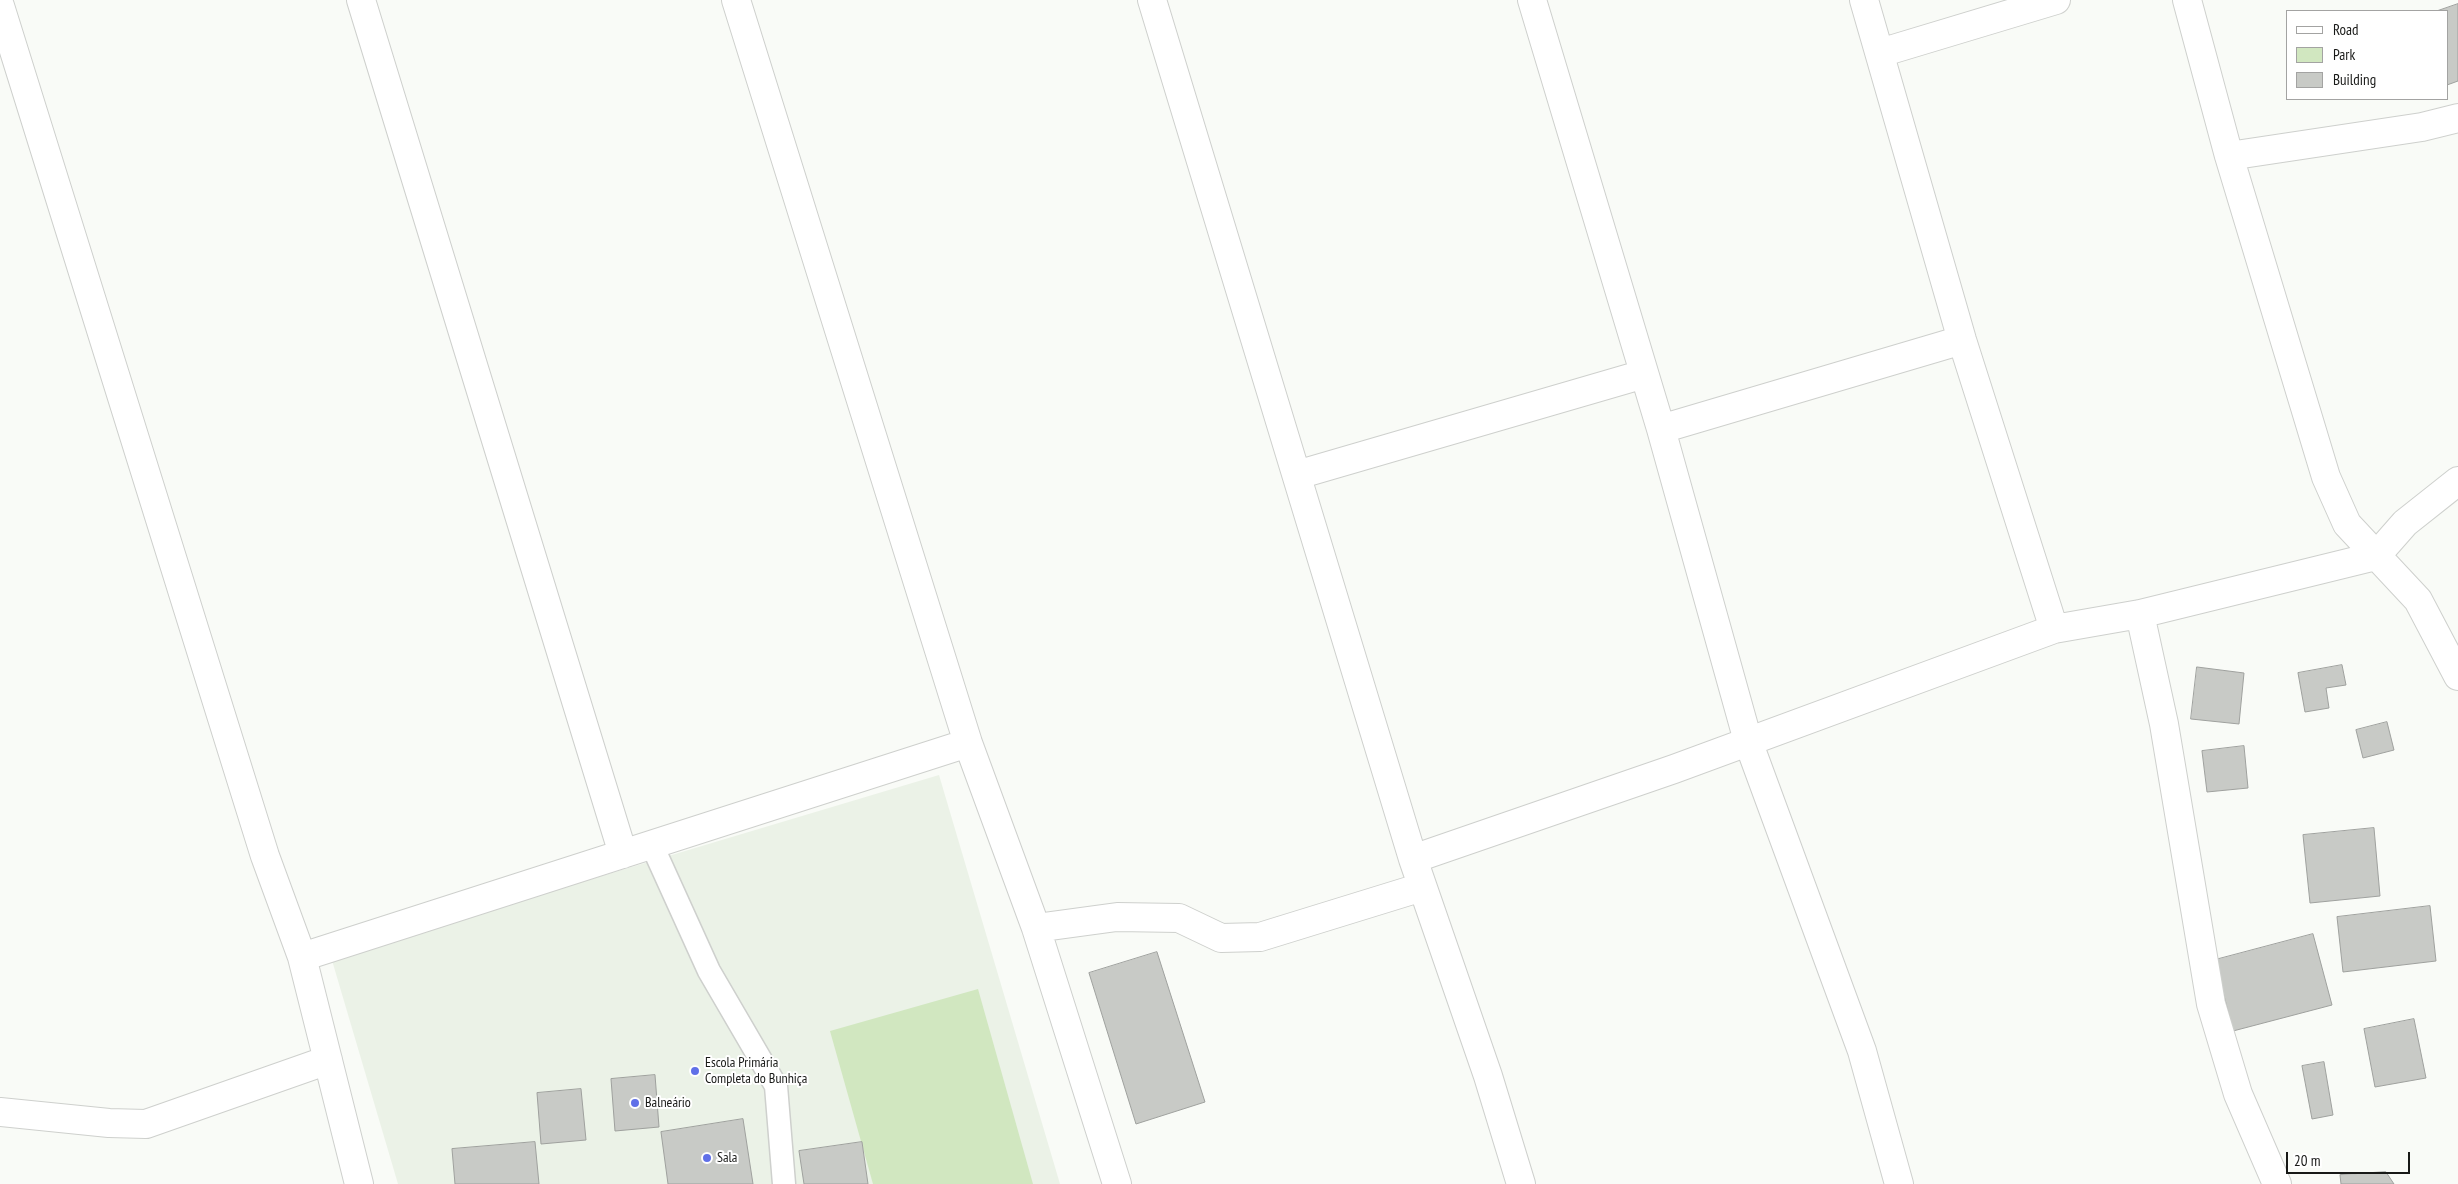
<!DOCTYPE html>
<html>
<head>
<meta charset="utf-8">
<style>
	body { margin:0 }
	#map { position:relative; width:2458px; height:1184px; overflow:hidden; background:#f9fbf7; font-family:"PT Sans Narrow",sans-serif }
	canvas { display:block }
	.legend { position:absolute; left:2286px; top:10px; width:162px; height:90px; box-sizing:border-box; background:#fff; border:1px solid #a3a3a2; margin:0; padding:6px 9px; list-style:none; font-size:15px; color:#181917 }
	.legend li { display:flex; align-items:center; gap:10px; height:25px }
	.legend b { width:25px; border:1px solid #a3a3a2 }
	.scale { position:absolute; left:2286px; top:1152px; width:124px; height:22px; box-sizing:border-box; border:2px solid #181917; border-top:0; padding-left:6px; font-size:15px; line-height:18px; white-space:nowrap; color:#181917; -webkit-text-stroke:4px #fff; paint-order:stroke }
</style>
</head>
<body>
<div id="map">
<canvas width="2458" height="1184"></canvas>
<ul class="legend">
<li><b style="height:6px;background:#fff"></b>Road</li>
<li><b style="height:14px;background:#d1e7c0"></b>Park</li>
<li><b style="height:14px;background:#c8cac6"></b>Building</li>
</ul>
<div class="scale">20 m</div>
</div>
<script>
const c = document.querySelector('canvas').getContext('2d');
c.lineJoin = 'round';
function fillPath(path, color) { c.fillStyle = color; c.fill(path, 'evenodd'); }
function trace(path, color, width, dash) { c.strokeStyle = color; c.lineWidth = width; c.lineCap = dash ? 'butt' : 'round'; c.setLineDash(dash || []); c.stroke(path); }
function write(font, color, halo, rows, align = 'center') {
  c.font = font + ' "PT Sans Narrow",sans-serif'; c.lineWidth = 4; c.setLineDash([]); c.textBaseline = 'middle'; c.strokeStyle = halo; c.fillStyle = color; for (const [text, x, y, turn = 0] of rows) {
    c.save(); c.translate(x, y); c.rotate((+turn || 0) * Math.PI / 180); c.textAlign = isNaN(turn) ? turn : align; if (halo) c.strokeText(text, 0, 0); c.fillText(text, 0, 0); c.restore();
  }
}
fillPath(new Path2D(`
	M939,775L1060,1184H398L331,957Z`), '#ebf2e7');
fillPath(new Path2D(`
	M978,989L1033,1184H873L830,1031Z`), '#d1e7c0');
const building = new Path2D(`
	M2458,4V81L2447,85V11H2437Z
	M2342,665L2346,685L2326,688L2329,708L2305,712L2298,673Z
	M2197,667L2244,673L2239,724L2191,719Z
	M2387,722L2394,750L2363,758L2356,730Z
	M2244,746L2248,788L2207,792L2202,751Z
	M2374,828L2380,896L2310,903L2303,835Z
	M2430,906L2436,961L2343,972L2337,917Z
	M2313,934L2332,1005L2233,1031L2215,960Z
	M1157,952L1205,1102L1136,1124L1089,973Z
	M2414,1019L2426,1078L2375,1087L2364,1029Z
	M2324,1062L2333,1115L2312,1119L2302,1066Z
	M655,1075L659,1127L615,1131L611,1079Z
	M581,1089L586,1140L541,1144L537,1093Z
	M743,1119L753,1184H668L661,1132Z
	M535,1142L539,1184H455L452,1149Z
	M862,1142L868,1184H804L799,1151Z
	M2386,1172L2394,1184H2341L2340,1175Z`);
fillPath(building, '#c8cac6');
trace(building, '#9fa19e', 1);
const service = new Path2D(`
	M651,843L709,971L776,1086L784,1184`);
const minor = new Path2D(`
	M361,0L623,854
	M736,0L968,743L1036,928L1117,1184
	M1152,0L1413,859L1488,1076L1521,1184
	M1532,0L1661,429L1748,741L1862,1051L1899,1184
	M1864,0L1962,340L2054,629
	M2187,0L2229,156L2326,477L2347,524L2418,600L2458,676
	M0,6L265,856L302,957L359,1184
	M1880,53L2056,0
	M2229,156L2422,127L2458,118
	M1661,429L1962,340
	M1297,475L1644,374
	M2140,614L2164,724L2211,1004L2238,1094L2277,1184
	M1413,859L1674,769L2054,629L2140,614L2376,556L2405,523L2458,481
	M1036,928L1117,917L1179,918L1221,938L1260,937L1422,887
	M302,957L968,743
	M0,1112L109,1123L146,1124L328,1060`);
trace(service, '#ced0cd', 25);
trace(minor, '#ced0cd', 30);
trace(service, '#fff', 22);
trace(minor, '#fff', 28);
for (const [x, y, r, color] of [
	[695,1071,5,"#6070e8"],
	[635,1103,5,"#6070e8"],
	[707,1158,5,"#6070e8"]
]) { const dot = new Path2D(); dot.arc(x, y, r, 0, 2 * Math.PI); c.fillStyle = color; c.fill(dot); trace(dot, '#fff', 2); }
write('14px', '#181917', '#fff', [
	["Escola Primária",705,1063],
	["Completa do Bunhiça",705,1079],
	["Balneário",645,1103],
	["Sala",717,1158]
], 'left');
</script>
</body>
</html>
